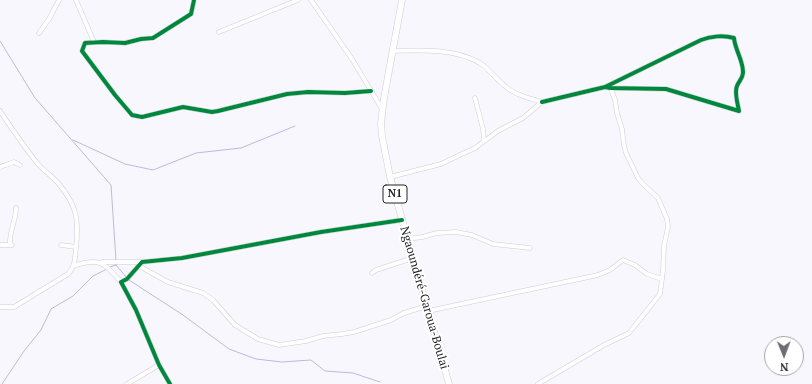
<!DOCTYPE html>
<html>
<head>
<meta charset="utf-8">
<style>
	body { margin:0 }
	#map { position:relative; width:812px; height:384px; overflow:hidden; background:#f8f7fd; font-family:"PT Serif",serif }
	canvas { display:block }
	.north { position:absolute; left:764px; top:336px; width:40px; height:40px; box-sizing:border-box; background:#fff; border:1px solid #a7a7a9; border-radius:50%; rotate:179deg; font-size:11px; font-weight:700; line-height:16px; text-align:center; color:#232327 }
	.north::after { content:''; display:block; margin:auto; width:14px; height:18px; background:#6e6d72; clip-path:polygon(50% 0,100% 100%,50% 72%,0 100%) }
</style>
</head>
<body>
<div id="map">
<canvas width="812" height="384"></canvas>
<div class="north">N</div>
</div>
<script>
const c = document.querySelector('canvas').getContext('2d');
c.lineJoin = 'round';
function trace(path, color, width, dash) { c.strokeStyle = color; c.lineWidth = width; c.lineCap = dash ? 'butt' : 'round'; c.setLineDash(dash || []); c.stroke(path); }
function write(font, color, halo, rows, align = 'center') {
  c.font = font + ' "PT Serif",serif'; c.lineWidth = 4; c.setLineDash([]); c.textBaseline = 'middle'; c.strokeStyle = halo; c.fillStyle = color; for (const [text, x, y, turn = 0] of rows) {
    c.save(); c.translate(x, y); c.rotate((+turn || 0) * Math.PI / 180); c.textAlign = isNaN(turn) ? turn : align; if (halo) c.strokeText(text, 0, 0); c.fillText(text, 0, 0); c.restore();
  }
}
trace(new Path2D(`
	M0,41L35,98L111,185L116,260
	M73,140L125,164L153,170L196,153L241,148L295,126
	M116,265L127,278
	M110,267L116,265V263
	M129,280L183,315L229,349L256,359L282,362L311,360L325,371L353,373L380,382
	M2,384L24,351L41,330L51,309L73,296L93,276L107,269`), '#bcb9df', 1);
const minor = new Path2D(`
	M76,0L94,42
	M194,0L191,14L153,38L141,39L125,43L103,42L85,43L82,51L115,95L132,115L142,117L183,107L212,112L218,111L287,94L308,92L345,93L371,91
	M311,0L352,59L382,109
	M219,32L298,0
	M39,33L49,19L59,0
	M475,98L483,129L484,141
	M542,102L605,87L701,40C711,36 724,35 734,38C735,50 743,60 743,72C743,78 739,81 737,86C734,92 738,105 739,111L666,89L610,88L605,87
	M0,111C12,129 24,147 38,164C44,171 52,176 58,183C77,205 79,220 76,248C75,258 75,267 68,274L14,307H0
	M0,167L14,162L20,165
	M390,177L441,164L462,154L475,148L498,131L523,118L542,102C529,98 515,95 505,86C496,79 489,69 480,63C455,48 420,50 392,51
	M407,239L422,237L437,233L456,232L472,235L493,244L530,248
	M0,245H12
	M10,245C9,231 16,221 16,208
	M61,245L76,247
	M102,262H142
	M73,266C100,257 104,263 121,282
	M139,266L168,282L203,293L213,300L235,325L258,339L279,345L306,341L323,336L342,334L354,332L391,320L404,313L427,306
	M372,273L376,270L413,258
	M428,311L598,275L610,270L623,260L635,265L647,274L662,279
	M127,384L159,365
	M170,384L159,365L136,310L121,282L127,279L142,262L182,258L321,232L402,220
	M538,384L604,345L629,333L660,294L663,270L664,246L668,227L667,219L658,198L643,184L638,178L626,153L624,146L622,129L617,113L615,100L610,87`);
const highway = new Path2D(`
	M402,0L384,98L381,123L382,136L390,177L449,384`);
trace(minor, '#cecdd2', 5);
trace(highway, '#cecdd2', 7);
trace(minor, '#fefeff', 4);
trace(highway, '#fefeff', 6);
trace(new Path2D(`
	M194,0L191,14L153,38L141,39L125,43L103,42L85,43L82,51L115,95L132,115L142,117L183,107L212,112L218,111L287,94L308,92L345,93L371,91
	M542,102L605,87L701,40C711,36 724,35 734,38C735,50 743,60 743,72C743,78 739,81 737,86C734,92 738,105 739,111L666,89L610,88L605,87
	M170,384L159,365L136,310L121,282L127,279L142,262L182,258L321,232L402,220`), '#00873e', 4);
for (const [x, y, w] of [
	[395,194,24]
]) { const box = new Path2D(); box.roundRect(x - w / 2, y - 9, w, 18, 3); c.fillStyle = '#fff'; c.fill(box); trace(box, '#232327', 1); }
write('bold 11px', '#232327', null, [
	["N1",395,194]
]);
write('12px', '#232327', '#fff', [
	["Ngaoundéré-Garoua-Boulai",424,298,74]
]);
</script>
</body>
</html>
